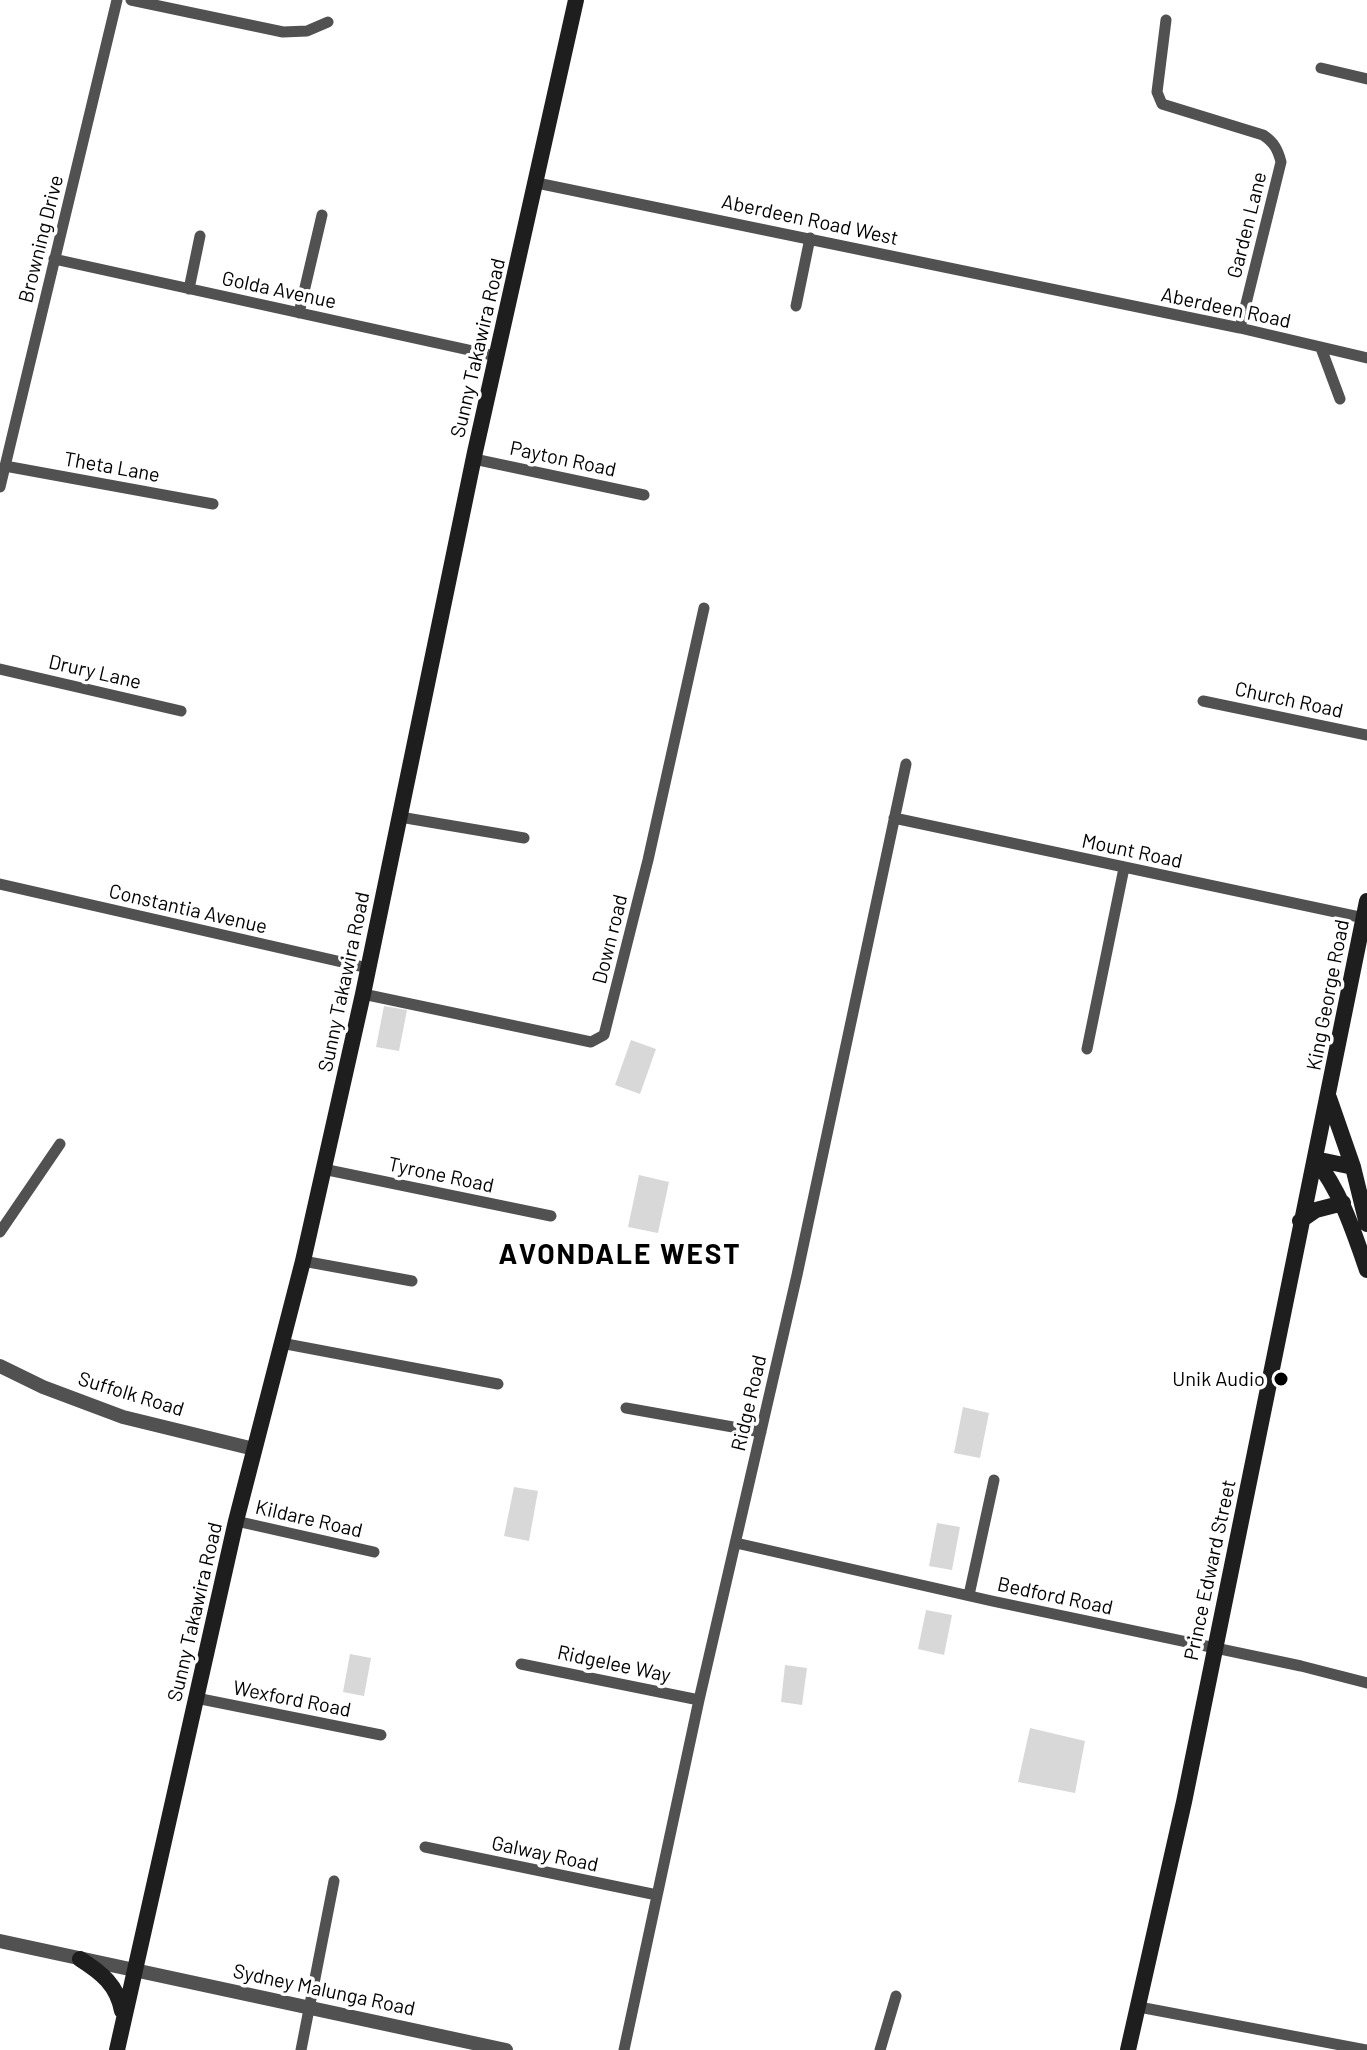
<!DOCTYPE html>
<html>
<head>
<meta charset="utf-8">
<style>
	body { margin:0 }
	canvas { display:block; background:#fff }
</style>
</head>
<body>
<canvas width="1367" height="2050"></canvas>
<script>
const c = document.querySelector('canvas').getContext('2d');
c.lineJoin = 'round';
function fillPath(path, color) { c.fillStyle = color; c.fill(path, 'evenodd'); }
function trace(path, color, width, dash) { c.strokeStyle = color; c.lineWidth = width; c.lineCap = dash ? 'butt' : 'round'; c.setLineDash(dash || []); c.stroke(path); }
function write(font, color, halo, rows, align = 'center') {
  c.font = font + ' Barlow,sans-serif'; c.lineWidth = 7; c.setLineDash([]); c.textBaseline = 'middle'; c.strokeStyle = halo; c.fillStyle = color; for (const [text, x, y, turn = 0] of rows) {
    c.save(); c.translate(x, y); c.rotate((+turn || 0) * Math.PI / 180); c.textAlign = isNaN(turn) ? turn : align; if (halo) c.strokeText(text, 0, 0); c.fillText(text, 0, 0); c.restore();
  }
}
fillPath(new Path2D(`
	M384,1006L407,1010L399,1051L376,1047Z
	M631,1040L656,1049L640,1094L615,1085Z
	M639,1175L669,1182L658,1233L628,1227Z
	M963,1407L989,1413L980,1458L954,1453Z
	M514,1487L538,1491L529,1541L504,1536Z
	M937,1523L960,1527L952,1570L929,1566Z
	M926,1610L952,1615L944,1655L918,1649Z
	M350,1654L371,1658L364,1696L343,1692Z
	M785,1665L807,1668L802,1705L781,1702Z
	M1030,1728L1085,1741L1075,1793L1018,1782Z`), '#d8d8d8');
trace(new Path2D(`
	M131,0L283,32L307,31L328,22
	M1166,20L1157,92L1162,104L1263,135C1274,142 1278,150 1281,162L1240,328
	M1321,68L1367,79
	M537,183L1240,328L1367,358
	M54,259L496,356
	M189,289L200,236
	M796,306L810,238
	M299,313L322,215
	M1321,348L1340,399
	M474,459L644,495
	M5,466L213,504
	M0,487L117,0
	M0,669L181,711
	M1203,701L1367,735
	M400,817L524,838
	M894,818L1364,918
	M0,884L368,968
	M363,994L591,1042L604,1035L648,860L704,608
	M1087,1049L1124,868
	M323,1169L551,1216
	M0,1232L60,1144
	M303,1261L412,1281
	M281,1343L498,1384
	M626,1408L761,1432
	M236,1521L374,1552
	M736,1543L992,1601L1301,1666L1367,1683
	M969,1595L994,1480
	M521,1664L699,1700
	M196,1698L381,1735
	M425,1847L657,1895
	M1139,2007L1367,2050
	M301,2050L334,1881
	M624,2050L699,1700L797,1275L906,764
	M880,2050L896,1996`), '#515151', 11);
trace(new Path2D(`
	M0,1366L43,1387L123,1417L254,1449
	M0,1941L506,2050`), '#515151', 14);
trace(new Path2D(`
	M1329,1098L1353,1167L1367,1224
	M1315,1159C1341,1192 1353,1230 1367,1270
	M1315,1159L1353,1167
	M1300,1221L1316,1210L1343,1203
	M80,1959C102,1973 117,1985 122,2011
	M117,2050L236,1521L303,1261L363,994L475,452L576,0
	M1128,2050L1184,1802L1367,901`), '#1e1e1e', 16);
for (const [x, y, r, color] of [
	[1281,1379,8,"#000"]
]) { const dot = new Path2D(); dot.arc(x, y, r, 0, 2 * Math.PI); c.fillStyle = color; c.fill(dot); trace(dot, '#fff', 3); }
write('20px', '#000', '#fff', [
	["Aberdeen Road West",810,220,12],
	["Garden Lane",1247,225,-76],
	["Browning Drive",41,239,-76],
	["Golda Avenue",279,290,12],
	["Aberdeen Road",1226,308,12],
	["Sunny Takawira Road",478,348,-77],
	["Payton Road",563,459,12],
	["Theta Lane",112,467,10],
	["Drury Lane",95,672,13],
	["Church Road",1289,700,12],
	["Mount Road",1132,851,12],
	["Constantia Avenue",188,909,13],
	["Down road",610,939,-76],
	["Sunny Takawira Road",344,982,-78],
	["King George Road",1328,995,-79],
	["Tyrone Road",441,1175,12],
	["Suffolk Road",131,1394,17],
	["Ridge Road",749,1403,-77],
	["Kildare Road",309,1519,13],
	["Prince Edward Street",1210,1570,-78],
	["Bedford Road",1055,1596,12],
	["Sunny Takawira Road",195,1612,-77],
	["Ridgelee Way",614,1664,12],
	["Wexford Road",292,1699,11],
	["Galway Road",545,1854,12],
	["Sydney Malunga Road",324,1990,12]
]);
write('20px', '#000', '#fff', [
	["Unik Audio",1265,1379]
], 'right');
c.letterSpacing = '2px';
write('bold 28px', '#000', '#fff', [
	["AVONDALE WEST",620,1255]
]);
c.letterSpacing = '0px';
</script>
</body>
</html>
